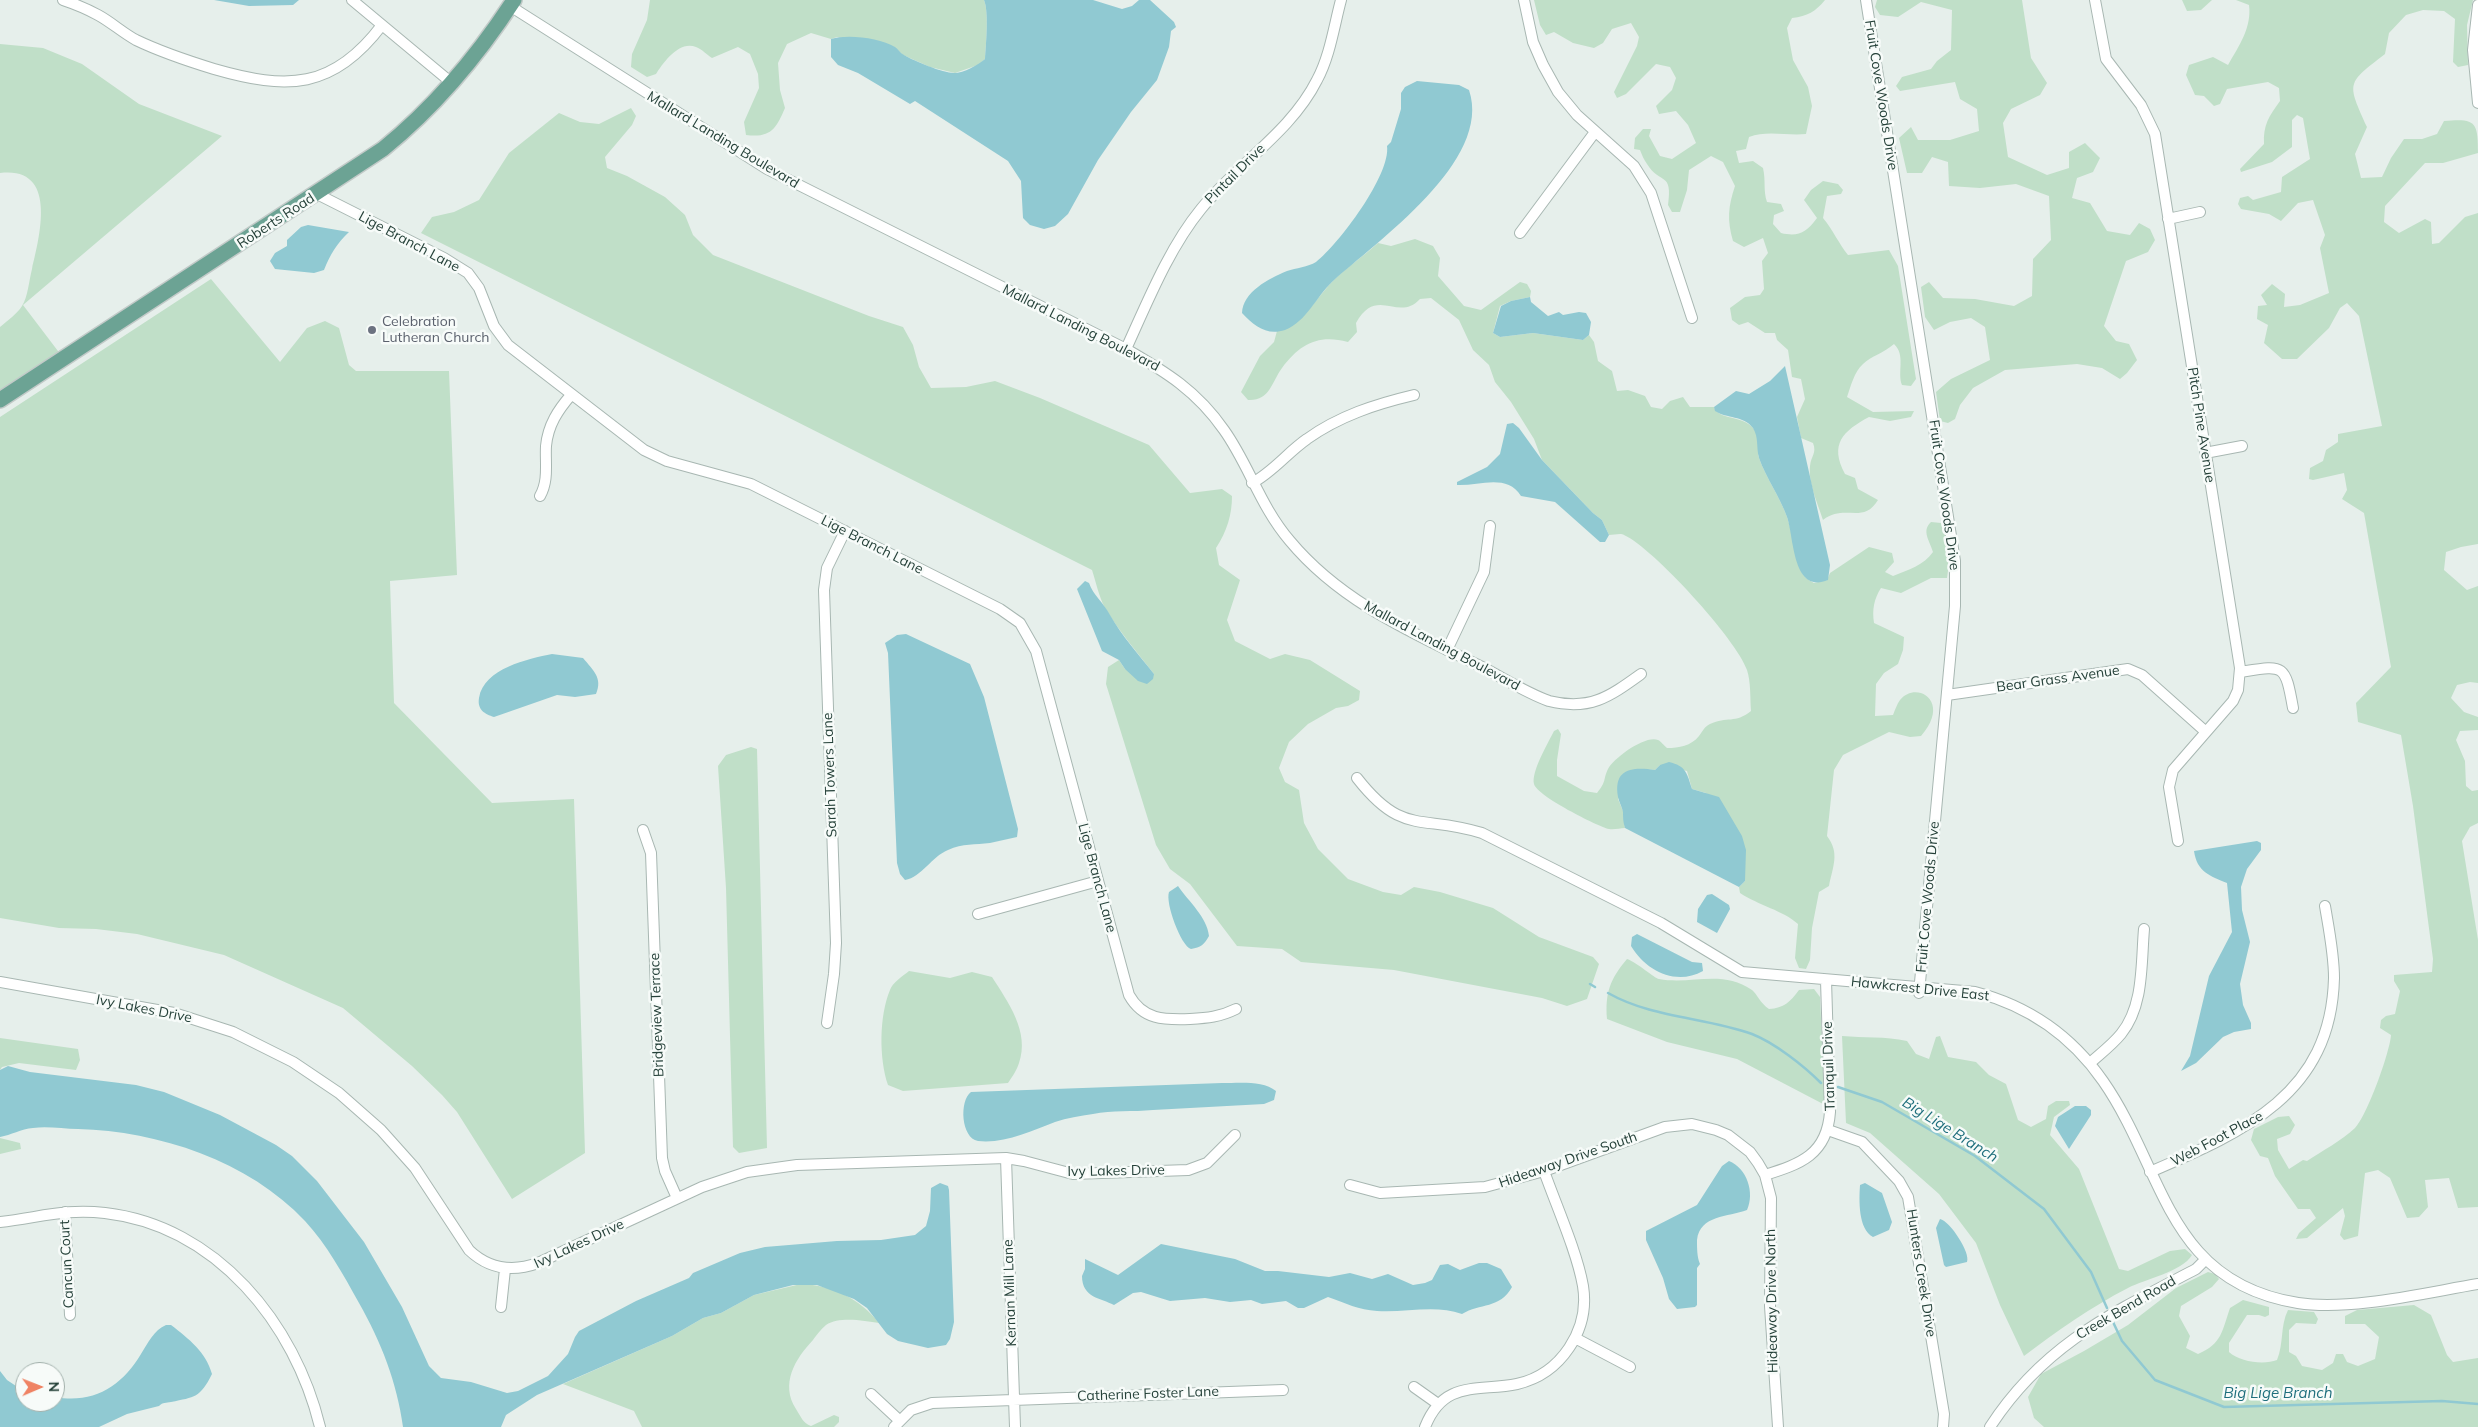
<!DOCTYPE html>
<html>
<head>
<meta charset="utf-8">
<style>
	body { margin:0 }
	#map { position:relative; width:2478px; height:1427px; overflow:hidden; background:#e6efeb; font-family:Mulish,sans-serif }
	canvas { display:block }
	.north { position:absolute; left:15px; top:1362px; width:50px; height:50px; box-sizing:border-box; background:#f7fbf9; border:1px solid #a3b1ac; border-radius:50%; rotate:89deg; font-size:14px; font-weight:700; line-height:20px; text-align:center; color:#254139 }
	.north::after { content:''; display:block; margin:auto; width:18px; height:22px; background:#ef8364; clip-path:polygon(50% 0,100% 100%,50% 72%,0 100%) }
</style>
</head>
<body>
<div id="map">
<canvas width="2478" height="1427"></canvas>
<div class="north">N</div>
</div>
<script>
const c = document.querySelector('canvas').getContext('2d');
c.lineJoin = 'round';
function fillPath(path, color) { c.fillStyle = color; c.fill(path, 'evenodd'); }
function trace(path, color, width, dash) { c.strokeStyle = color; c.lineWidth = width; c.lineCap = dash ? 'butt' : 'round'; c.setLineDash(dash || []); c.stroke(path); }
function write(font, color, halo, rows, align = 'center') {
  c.font = font + ' Mulish,sans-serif'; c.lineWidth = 5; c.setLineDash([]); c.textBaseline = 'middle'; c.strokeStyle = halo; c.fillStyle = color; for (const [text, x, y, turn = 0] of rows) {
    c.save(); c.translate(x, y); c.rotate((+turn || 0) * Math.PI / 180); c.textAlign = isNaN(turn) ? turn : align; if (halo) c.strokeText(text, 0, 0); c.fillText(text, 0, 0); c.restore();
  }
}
fillPath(new Path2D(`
	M650,0H984C989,12 986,44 985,59L978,65L955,73L930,67L903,55L894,47L837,37L831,39L811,33L787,44L778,63L780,90L785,108C776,129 771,138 746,135L744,122L759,88L758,74L750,54L738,47L712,58C707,55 702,49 696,47C679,40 663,63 656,74L647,77L631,67L632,54L647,20Z
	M1534,0H1825C1815,12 1808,16 1792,18L1787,28L1793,60L1808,87L1812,106L1806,134C1787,136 1767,130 1749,137L1746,149L1736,151L1739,163L1753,161L1763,168C1766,181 1763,190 1767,202L1781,204L1784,211L1774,215L1773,224L1781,233C1798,237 1806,233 1817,218L1804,200L1811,190L1823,181L1838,184L1843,190L1841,194L1827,196L1823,218C1833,230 1839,244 1848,255L1889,250L1898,266L1916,379L1911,386L1902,385C1897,372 1906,355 1894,344C1884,353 1871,356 1863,364C1854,372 1851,386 1847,397L1873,412L1914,411L1911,417L1890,421L1869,417C1843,431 1829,444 1845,474L1855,478L1858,489L1878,500C1863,525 1845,503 1823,520C1818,504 1808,483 1810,466C1811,456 1817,453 1813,443L1801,438L1797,417L1805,399L1801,379L1792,377L1788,350L1777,340L1775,333H1765L1748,322L1739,325L1732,320L1730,308L1745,297L1760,295L1764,289L1762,261L1768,253L1763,238L1744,247L1733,241C1727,220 1728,207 1735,186L1723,162L1711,156L1689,170L1687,190L1680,212H1672L1668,205C1673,171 1660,185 1647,164C1644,160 1642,155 1640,150L1634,149L1635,138L1643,129H1651L1649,136L1660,156L1672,159L1696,143L1688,125L1676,111L1659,114L1656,106L1672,90L1676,78L1670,67L1656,64L1626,94L1617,98L1614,92L1637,46L1639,37L1631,23L1612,29L1603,43L1594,48L1573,43L1554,32L1546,35L1540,25Z
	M1877,0H2022L2031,58L2047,83L2040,95L2011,109L2003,123L2008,157L2047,175L2069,168V152L2085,143L2100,158L2093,172L2077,178L2072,198L2090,203L2107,231L2130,235L2139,223L2150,229L2155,240L2148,252L2126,261L2104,326L2116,341L2129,344L2137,360L2127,373L2120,379L2102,368L2077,364L2005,370L1973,388L1960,405L1955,419L1948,423L1940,421L1936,392L1951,379L1990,360L1985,327L1971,318L1950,322L1934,330L1925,317L1921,287L1929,282L1943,298L1975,299L2014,306L2032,296L2033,259L2051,240L2049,196L2016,184L1980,188L1949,186L1948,162L1932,157L1922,173H1907L1899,138L1911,127L1918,140H1950L1979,131L1977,109L1960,99L1955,82L1900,91L1896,86L1902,77L1931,69L1937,61L1951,50L1952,10L1921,2L1898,17L1880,15L1875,7Z
	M2182,0H2212L2201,10L2187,11Z
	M2236,0H2473L2467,25L2468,65L2458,67L2453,62L2455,19L2444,11L2423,10L2406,15L2389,33L2385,54C2346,84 2347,82 2367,127L2355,154L2361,178L2382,177L2391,158L2404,139H2422L2437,134L2444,121C2476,118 2478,122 2478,153L2443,163H2425L2385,206L2384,222L2399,233L2425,219L2431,222L2432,244L2439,243L2465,217L2478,213V544L2461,547L2446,552L2444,570L2467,590L2478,586V683L2470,682L2457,685L2451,698L2464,712L2478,717V730L2460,731L2456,740L2465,761L2466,786L2472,791L2478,790V823L2470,827L2462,841L2478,940V1207L2458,1208L2449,1178L2425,1180L2428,1207L2419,1217L2407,1218L2390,1178L2378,1170L2365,1173L2358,1236L2344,1240L2340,1235L2345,1216L2343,1208L2307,1238L2296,1239L2299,1233L2316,1218L2310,1209H2298L2275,1176L2268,1158L2260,1156L2251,1140L2254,1129L2278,1117L2289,1116L2295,1125L2290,1134L2277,1139L2278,1150L2289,1169L2303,1160L2307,1161C2322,1151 2341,1141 2355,1128C2367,1116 2390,1052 2391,1035L2380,1028L2381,1020L2386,1016L2395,1014L2400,991L2394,981V975L2432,972L2433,959L2413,806L2401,735L2358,722L2356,703L2391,667L2364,513L2342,499L2347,490L2344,473L2313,480L2309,479L2310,468L2323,461L2326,450L2338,442V434L2382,426L2359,316L2347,303L2340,308L2329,328L2297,359H2282L2264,343L2268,325L2257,319L2258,306L2267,305L2261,295L2272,284L2285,294L2284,307L2300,305L2329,293L2320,248L2325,235L2313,200L2298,203L2281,221L2269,214L2241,209L2238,204L2240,198L2248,196L2253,200L2281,192L2282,177L2310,159L2303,118L2297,115L2292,120V147L2272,162L2241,172L2240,169L2264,144C2263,125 2269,116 2280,101L2279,88L2268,82L2227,89L2220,104L2214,106L2204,96L2195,95L2186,75L2189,65L2213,57L2228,65C2239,46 2252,27 2249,5Z
	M0,44L43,48L82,64L139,104L222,136L23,305L61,355L0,394V327C7,321 17,314 22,306C28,297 29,280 32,269C40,235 58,166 0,173Z
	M631,108L636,116L632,125L605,157L607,168L627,176L665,197L685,215L693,235L713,255L869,316L903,327L913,345L919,367L931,388L966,387L995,381L1040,398L1149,445L1190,493L1222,489L1232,496C1232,515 1227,531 1216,548L1219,565L1240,580L1227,620L1235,641L1270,659L1285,654L1310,660L1360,691L1359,700L1348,706L1336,708L1308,724L1289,742L1279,768L1285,782L1299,790L1304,823L1318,849L1348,879L1383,892L1401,895L1414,887L1440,892L1493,908L1539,937L1593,957L1599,964L1587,999L1567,1006L1542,998L1394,970L1301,962L1282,949L1237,946L1190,884L1170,869L1156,845L1106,684L1108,667L1119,660L1125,669L1154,674C1137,652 1119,631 1105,608C1099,597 1096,582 1092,570L421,233L432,217L454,212L479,200L509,153L559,113L580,122L599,124Z
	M1415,239L1433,246L1440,258L1438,276L1464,306L1481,310L1520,282L1527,284L1531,291L1530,297L1511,301L1500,306L1493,333L1500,337L1533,333L1583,340L1589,335L1594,342L1598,361L1612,371L1617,391L1628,390L1645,396L1651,407L1662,409L1670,401L1683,397L1690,407H1714C1719,423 1752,412 1758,438C1759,445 1757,452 1759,458C1766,478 1780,497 1787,517C1793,534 1794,553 1801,570C1803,576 1808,580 1814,583L1827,580L1830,573L1869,547L1892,553L1894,562L1885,572L1893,576C1908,570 1924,565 1933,552C1930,541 1921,531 1931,522L1941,523C1948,539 1950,561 1947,578H1931L1901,593L1881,588C1874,599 1872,609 1874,623L1904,637L1903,650L1898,664L1884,673L1876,684L1875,716L1893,715C1895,710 1897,704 1900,700C1916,680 1952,701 1921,736L1910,737L1889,732L1843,755L1834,770L1827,836C1840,853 1833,866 1829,886L1819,892L1812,928L1810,960L1806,969L1799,968L1795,958L1798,924C1784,911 1758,905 1740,893L1739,887L1745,881L1706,793L1692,789L1687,771L1660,765L1655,770L1643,769L1618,799L1623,811L1625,828C1620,828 1614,830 1609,829C1597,826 1537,796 1534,784C1531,772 1548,743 1554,731L1558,729L1561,734L1557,760V776L1584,791L1597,793C1607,781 1603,779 1608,769C1614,758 1645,735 1658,740C1661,741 1664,746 1667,748C1679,748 1691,746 1699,736C1702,732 1705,726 1710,724C1727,716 1735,724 1751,711C1750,698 1751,682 1747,670C1737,640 1653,548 1624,535C1621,533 1614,535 1609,535L1602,520L1593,513L1542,460L1534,439L1511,402L1495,382L1489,365L1473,350L1459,320L1431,298L1420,299C1398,323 1377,285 1356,323L1357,332L1348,342C1318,334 1300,344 1282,368C1271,383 1270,401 1248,400L1241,392L1260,356L1274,342L1277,331C1300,326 1316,299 1331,283C1345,268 1363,257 1378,243L1391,246Z
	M211,279L280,362L307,328L325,321L339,328L349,365L356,371H449L457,575L390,581L394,703L492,803L574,799L585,1153L512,1199L457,1112L442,1095L412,1066L343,1008L224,955L137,934L96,929L59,928L0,918V417Z
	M751,747L757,749L767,1148L739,1153L733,1147L726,888L718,766L726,755Z
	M1627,959C1638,963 1654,978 1659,979C1692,985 1722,969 1752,990C1757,994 1760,1003 1769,1009C1784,1008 1790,1002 1799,990L1814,989L1820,997L1825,1105L1737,1059L1667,1042L1607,1019C1605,993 1610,979 1627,959Z
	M909,971L950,978L972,972L992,977C1008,1002 1030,1032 1019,1063C1017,1070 1012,1077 1008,1083L903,1091L888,1085C879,1059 879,1016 890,990C892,983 903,976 909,971Z
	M1842,1036C1864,1038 1885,1036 1907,1041L1916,1054L1929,1059L1936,1037L1940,1036L1948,1057L1976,1062L1989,1075L2006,1084L2018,1120L2031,1127L2046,1119L2048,1106L2056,1101H2069L2070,1105L2054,1117L2050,1135L2079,1169L2119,1269L2128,1271L2170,1251L2185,1249L2192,1255C2182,1272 2145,1279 2128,1288C2091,1307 2057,1331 2024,1356L2000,1305L1976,1243L1939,1194L1870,1133L1846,1123Z
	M0,1038L78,1049L80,1060L76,1070L19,1063L2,1067L0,1070Z
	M0,1138L20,1143L21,1149L0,1154Z
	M2208,1272L2215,1274L2219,1279L2212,1287L2181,1306L2179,1316L2190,1336L2186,1348L2198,1354C2222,1344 2222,1331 2230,1308L2243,1300L2269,1307V1315L2265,1317L2259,1315H2247L2229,1343V1352C2240,1362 2264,1365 2277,1360C2284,1343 2280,1326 2288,1310L2314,1312L2318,1319L2316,1324L2296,1323L2289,1330V1352L2296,1356L2302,1366L2322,1370L2333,1363L2336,1354H2343L2347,1362L2358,1366L2375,1359L2379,1337L2365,1324H2345V1316L2357,1310L2414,1305L2431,1315L2447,1355L2453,1362L2478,1358V1427H2044L2034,1418L2028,1397L2041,1374L2084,1351L2128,1325L2176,1288Z
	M801,1284C833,1285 860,1299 879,1323C864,1321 840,1316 826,1325C821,1329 816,1336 813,1340C795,1359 780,1384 796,1409C801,1417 803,1423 811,1426L834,1415L839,1417V1422L834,1427H642L634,1411L563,1384L672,1336L703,1318L721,1313L754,1295Z`), '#c0dfc8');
fillPath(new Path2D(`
	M214,0H299L293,5L249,6Z
	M984,0H1093L1122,9L1132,6L1139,0H1150L1174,22L1176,27L1171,31L1169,47L1157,80L1131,112L1098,160L1068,214L1055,226L1044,229L1030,225L1023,218L1021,181L1008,161L915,101L910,104L858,73L838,65L831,57V39C848,34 880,38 895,47C898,49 900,53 904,55C914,61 943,73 954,73C964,73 978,65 985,59C986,44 989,12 984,0Z
	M1417,81L1459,85L1469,90C1493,161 1377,241 1332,282C1316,297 1307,321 1285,330C1267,336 1254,326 1242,313C1243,292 1268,279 1287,271C1296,268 1308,267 1316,262C1338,245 1391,175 1387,146L1391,142L1401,109V93L1405,87Z
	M308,225L349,232C337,243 330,255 324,270L314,273L275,269L270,261L275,253L287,246V240L301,227Z
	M1530,297L1531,302L1548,316L1559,312L1563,315L1579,312L1586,313L1591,322L1589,335L1583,340L1533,333L1500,337L1493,333L1501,306L1511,301Z
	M1785,366L1830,565L1828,580C1792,595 1794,536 1787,517C1780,497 1766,478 1759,458C1756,447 1759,438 1753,428C1743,415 1727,419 1715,411L1714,407L1736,391L1749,394L1770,381Z
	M1513,423L1519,428L1542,460L1593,513L1602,520L1609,535L1605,542H1600L1555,502L1521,496C1507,473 1479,486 1457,485V482L1487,467L1500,454L1507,424Z
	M1085,581L1089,583C1093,595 1104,603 1110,615C1122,636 1139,655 1154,674L1153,679L1147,684L1138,681L1125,669L1119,660L1102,651L1077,589Z
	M906,634L970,664L984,697L1018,829L1017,837C1008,839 999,841 990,843C975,845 963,843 948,850C931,857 922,877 905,880L900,874L897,863L888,653L885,643L897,635Z
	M552,654L583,658C593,670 603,678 596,694L575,697L557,695L494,717C485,714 477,710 479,698C484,668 528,659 552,654Z
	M1669,762C1686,766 1687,773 1692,789L1719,797L1742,836L1746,850L1745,881L1739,887L1625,828C1623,822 1623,818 1623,812C1622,807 1619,802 1618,797C1613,768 1633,767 1655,770L1660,765Z
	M2257,841L2261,843V850L2247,869L2241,887L2242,910L2250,942L2240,984L2243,1005L2251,1023V1029L2234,1032L2223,1037L2196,1063L2181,1071L2190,1056L2209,976L2232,932L2227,883C2210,876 2197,872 2194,851Z
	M1178,886C1189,902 1207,917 1209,936C1204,945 1201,947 1191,949C1181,946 1165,903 1169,892Z
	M1712,894L1729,905L1730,909L1717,933L1697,922L1698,909L1707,895Z
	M1637,934L1692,962L1702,963L1703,971C1676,986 1646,971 1631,946L1632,937Z
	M8,1066L30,1072L136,1085L164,1092L220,1115L276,1145L292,1156L317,1181L364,1242L402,1307L429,1366L441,1378L471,1382L507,1393L518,1391L548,1376L568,1354L575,1337L579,1331L636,1301L689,1278L693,1273L740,1253L765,1247L837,1241L881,1240L915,1235L926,1226L930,1211L931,1188L940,1183L948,1186L949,1190L954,1322L950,1339L946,1345L928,1348L898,1341L887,1334L867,1308L854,1299L817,1285H793L754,1295L721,1313L703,1318L672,1336L537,1395L506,1415L501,1427H403C397,1382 381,1342 359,1303C343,1274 327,1245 305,1221C249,1161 158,1131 78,1129C63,1129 48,1126 33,1128C21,1129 11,1135 0,1137V1070Z
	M1222,1083C1238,1083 1263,1080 1276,1091L1274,1100L1264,1104C1227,1106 1190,1108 1153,1110C1133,1112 1112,1110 1093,1114C1080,1116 1067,1118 1055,1122C1031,1131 1004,1144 978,1141C961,1138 959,1101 971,1092Z
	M2075,1106H2086L2091,1110V1115L2069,1149L2055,1126L2058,1117Z
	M1729,1161C1747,1168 1755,1193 1747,1210C1728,1217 1700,1215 1697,1240C1697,1248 1697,1257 1700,1264L1697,1268V1305L1695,1307L1677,1309L1669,1299L1663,1278L1646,1240V1231L1697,1205L1722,1166Z
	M1865,1183L1882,1193L1892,1222L1889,1230L1873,1237C1858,1229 1859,1200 1860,1185Z
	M1940,1219C1950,1221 1971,1253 1967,1262L1946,1267L1944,1265L1936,1228Z
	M1161,1244L1235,1259L1265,1271H1278L1329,1277L1350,1273L1372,1279L1388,1274L1413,1285L1425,1283L1432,1280L1440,1265L1448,1264L1460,1270L1479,1263H1487L1501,1269L1512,1287C1500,1309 1480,1303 1462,1314C1435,1304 1405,1313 1377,1311C1359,1310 1345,1303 1328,1297L1304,1308H1298L1286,1301L1262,1304L1251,1300L1230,1302L1205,1298L1170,1301L1141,1292L1133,1293L1114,1305C1101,1298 1082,1298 1082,1276L1085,1269V1259L1118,1275Z
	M166,1325H171C189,1339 206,1352 212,1374C200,1398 195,1397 171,1402C166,1403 163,1402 159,1406L127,1414L99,1427H0V1371L7,1380L25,1392V1402H55V1397C94,1404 122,1386 141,1354C148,1343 154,1330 166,1325Z`), '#90c9d2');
trace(new Path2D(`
	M1590,984L1595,987
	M1608,993C1652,1018 1705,1017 1752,1034C1775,1043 1804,1066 1821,1083
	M1838,1087L1882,1102L1975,1156L2044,1209L2091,1272L2107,1308
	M2113,1322L2122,1341L2155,1380L2224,1407L2442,1401L2478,1404`), '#90c9d2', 2.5);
const street = new Path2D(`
	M63,0C75,4 87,9 98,15C111,22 123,33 136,40C161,52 188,61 214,69C287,90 333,90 382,25
	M352,0L453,84
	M1524,0L1533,42L1543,65L1558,92L1577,115L1634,166L1651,193L1692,318
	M1866,0L1955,561V606L1919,993
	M2095,0L2106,59L2141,105L2155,134L2240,668L2238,690L2233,701L2173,770L2169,787L2178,841
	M2478,5L2473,50L2478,103
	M510,6L767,169L1126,349C1166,372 1197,391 1224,430C1249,465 1260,506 1290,541C1340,601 1409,631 1478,665C1502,677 1524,692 1549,701C1590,711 1609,697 1641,674
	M317,194L444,258L468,273L479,288L494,326L508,345L644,450L667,461L751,484L1000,609L1020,623L1036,651L1129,995C1143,1020 1164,1020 1190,1019C1207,1018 1220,1017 1236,1009
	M2168,219L2200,212
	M1520,233L1595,132
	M1126,349C1147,303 1169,248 1201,209C1237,164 1291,132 1317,80C1330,56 1334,26 1341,0
	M2205,453L2242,446
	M1252,483C1273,472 1288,452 1307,439C1339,416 1376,404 1414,395
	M540,496C549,480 545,463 546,446C548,425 558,410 571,395
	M1447,650L1484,572L1490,526
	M2240,672C2284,665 2285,663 2293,708
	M1947,695L2128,669L2142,675L2206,732
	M1357,778C1403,837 1421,814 1482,833L1661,923L1742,972L1975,992C2029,1006 2071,1035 2103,1081C2165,1170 2166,1282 2298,1303C2351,1311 2424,1293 2478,1284
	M643,830L651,853L662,1158L665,1171L677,1198
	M978,914L1098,881
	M0,982L174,1013L233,1032L293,1062L339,1093L381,1130L415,1168L469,1250C489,1269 513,1272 538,1263L702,1187L747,1172L797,1165L1006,1158L1024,1161L1073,1174L1188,1170L1207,1163L1235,1135
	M827,1023L834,974L836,943L824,590L827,568L845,531
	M2090,1063C2100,1054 2112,1045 2121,1034C2144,1006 2141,964 2144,929
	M1828,1130L1862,1142L1899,1181L1908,1197L1944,1414L1943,1427
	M1006,1158L1015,1427
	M2150,1172C2243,1132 2331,1095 2334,978C2334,954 2329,930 2325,906
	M1765,1175C1800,1164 1827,1155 1830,1112L1826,980
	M1350,1185L1380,1193L1485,1187L1544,1171L1665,1127L1692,1124L1716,1130L1728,1135L1750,1152L1758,1163L1765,1175L1771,1198L1770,1306L1778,1427
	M65,1212L70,1315
	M0,1222C38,1218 65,1208 105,1213C217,1226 295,1324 320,1427
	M501,1307L505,1269
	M1575,1338L1630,1367
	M1414,1387L1438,1404
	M871,1394L900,1421
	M894,1427L911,1410L932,1403L1283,1390
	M1425,1427C1444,1379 1478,1392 1517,1384C1561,1374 1590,1330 1583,1286C1577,1252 1556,1205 1544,1171
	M1990,1427C2043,1345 2112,1313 2196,1269L2205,1260`);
const primary = new Path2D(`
	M0,400L383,149C436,106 477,57 514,0`);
trace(street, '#a8b7b2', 12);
trace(primary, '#c2cac8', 18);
trace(street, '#fff', 10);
trace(primary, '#6ca394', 15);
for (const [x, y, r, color] of [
	[372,330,5,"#6b7280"]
]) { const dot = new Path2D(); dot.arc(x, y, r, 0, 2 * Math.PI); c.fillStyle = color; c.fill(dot); trace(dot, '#f7fbf9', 2); }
write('14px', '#254139', '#f7fbf9', [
	["Fruit Cove Woods Drive",1881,95,81],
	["Mallard Landing Boulevard",723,140,31],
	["Pintail Drive",1235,174,-45],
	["Roberts Road",276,221,-33],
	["Lige Branch Lane",409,242,28],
	["Mallard Landing Boulevard",1081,328,27],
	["Pitch Pine Avenue",2201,425,81],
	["Fruit Cove Woods Drive",1944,495,82],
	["Lige Branch Lane",872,545,27],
	["Mallard Landing Boulevard",1442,646,28],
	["Bear Grass Avenue",2058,679,-8],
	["Sarah Towers Lane",830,775,-92],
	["Lige Branch Lane",1097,878,75],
	["Fruit Cove Woods Drive",1928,897,-85],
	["Hawkcrest Drive East",1920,989,6],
	["Ivy Lakes Drive",144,1009,11],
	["Bridgeview Terrace",657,1015,-92],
	["Tranquil Drive",1829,1066,-92],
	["Web Foot Place",2217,1139,-28],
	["Hideaway Drive South",1568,1160,-19],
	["Ivy Lakes Drive",1116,1171,-1],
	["Ivy Lakes Drive",579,1244,-25],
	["Cancun Court",67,1264,-93],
	["Hunters Creek Drive",1921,1273,81],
	["Kernan Mill Lane",1010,1293,-92],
	["Hideaway Drive North",1772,1301,-91],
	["Creek Bend Road",2126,1308,-30],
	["Catherine Foster Lane",1148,1394,-2]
]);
write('14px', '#5b616d', '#f7fbf9', [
	["Celebration",382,322],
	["Lutheran Church",382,338]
], 'left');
write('italic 15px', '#1f6f7d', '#f7fbf9', [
	["Big Lige Branch",1950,1130,32],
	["Big Lige Branch",2278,1393]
]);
</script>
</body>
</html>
